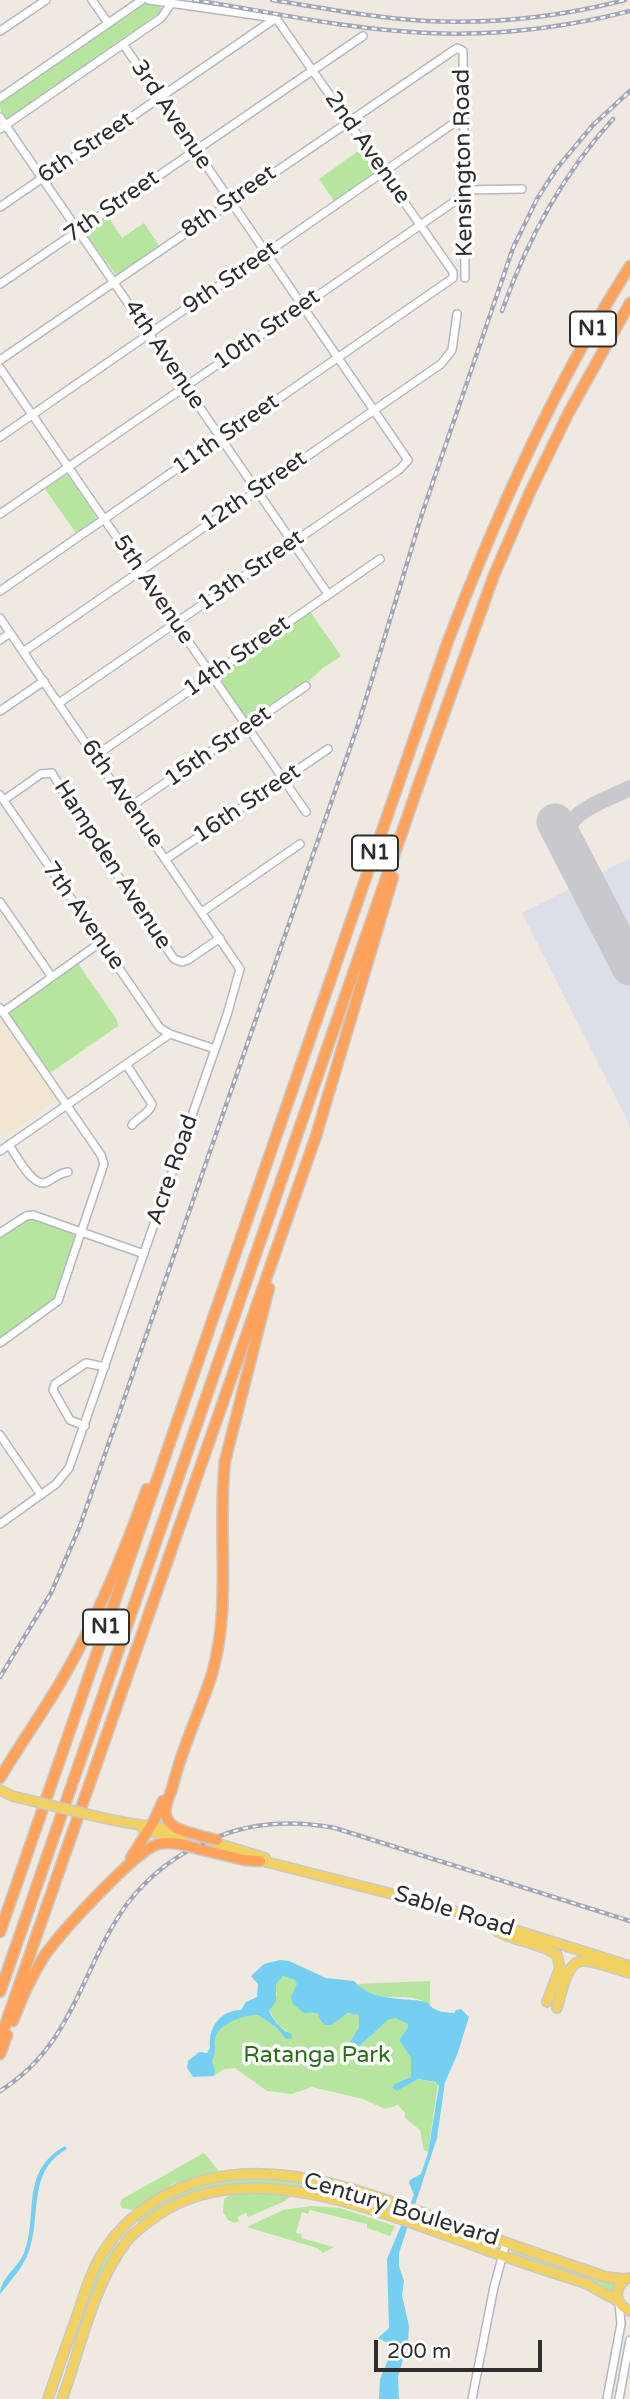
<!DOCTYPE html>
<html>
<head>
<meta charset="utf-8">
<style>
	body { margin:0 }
	#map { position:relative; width:630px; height:2399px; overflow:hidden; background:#efe9e1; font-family:"Varela Round",sans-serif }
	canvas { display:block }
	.scale { position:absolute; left:374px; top:2340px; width:168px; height:32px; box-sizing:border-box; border:4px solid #2e2e2e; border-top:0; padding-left:9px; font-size:21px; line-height:24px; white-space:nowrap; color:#2e2e2e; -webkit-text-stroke:5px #fff; paint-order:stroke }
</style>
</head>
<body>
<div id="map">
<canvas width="630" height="2399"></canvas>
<div class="scale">200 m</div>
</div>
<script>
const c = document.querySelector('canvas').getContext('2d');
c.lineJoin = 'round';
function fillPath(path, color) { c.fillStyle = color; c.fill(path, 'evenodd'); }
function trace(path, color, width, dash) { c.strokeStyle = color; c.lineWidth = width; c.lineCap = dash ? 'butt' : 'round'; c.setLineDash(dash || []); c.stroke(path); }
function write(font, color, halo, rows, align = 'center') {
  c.font = font + ' "Varela Round",sans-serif'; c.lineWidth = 7; c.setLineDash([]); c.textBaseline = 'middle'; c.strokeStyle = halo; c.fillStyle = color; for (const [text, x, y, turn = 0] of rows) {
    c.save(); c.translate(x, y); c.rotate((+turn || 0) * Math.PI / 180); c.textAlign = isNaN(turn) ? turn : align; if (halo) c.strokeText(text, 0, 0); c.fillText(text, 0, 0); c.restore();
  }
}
fillPath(new Path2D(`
	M0,1017L55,1096L53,1102L4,1137L2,1135L0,1136Z`), '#f0e6d1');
fillPath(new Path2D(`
	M630,858V1126L522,913Z`), '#dcdee8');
fillPath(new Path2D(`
	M143,2L160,4L162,11L8,119C0,117 0,108 0,100Z
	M361,149L374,168L373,173L334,201L319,179Z
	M107,215L122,238L144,223L160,247L120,274L116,275L85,233L86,229Z
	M67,474L97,518L76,533L45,489Z
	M309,610L341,656L323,668L307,683L250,721L247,720L218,679V674Z
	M77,962L117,1020L118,1026L50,1073L9,1014V1011Z
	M30,1217L73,1231L76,1240L56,1299L0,1341V1236Z
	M283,1976L296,1980L310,2013L315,2011L319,2013L325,2025C339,2022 347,2008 359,2015V2027L351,2040L355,2050L388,2020L395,2018L408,2024L407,2029L399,2040L411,2058V2077L392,2088L397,2091L418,2079L438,2083L428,2152L424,2150L420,2130L405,2118V2113L398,2105L385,2109L363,2099L312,2087L292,2094L267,2091L235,2068L224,2069L214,2076L215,2070L212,2061C217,2051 214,2048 215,2039C219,2023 244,2015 258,2015L282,2032H288L279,2026L269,2010L277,1995L275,1984Z
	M430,1981V2006L427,2002C420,2000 411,1997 404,1997C388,1998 370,1997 357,1984Z
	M204,2153L219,2171L173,2184L132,2210L122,2208L120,2204L122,2199Z
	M247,2178H285L335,2187L452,2226C466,2235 488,2237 499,2247L497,2250L334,2195L277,2186L193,2194L163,2207L139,2223L136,2219C167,2192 206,2182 247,2178Z
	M247,2192L288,2194L290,2197L285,2201L248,2217L246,2213L237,2217L239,2221L235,2223L228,2220L223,2212L224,2199L233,2193Z
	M311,2206L340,2208L395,2226L390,2236L367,2228V2224L310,2210L308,2214L302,2212L296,2233L302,2234L301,2238L334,2247L323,2253L317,2248L247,2227L283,2210Z
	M117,2242L120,2245L96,2286L83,2319L79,2318L91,2282Z
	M517,2250L619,2280L614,2287L613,2295L509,2253Z`), '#b6e59e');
fillPath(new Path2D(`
	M280,1960L289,1961L326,1978L354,1981C372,2002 402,1997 427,2002C434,2012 442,2012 454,2013L456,2010L461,2009L469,2017L457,2055L445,2082L437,2138L399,2253V2266L404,2281L402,2295L409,2326L408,2342L398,2377L399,2399H379L380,2379L393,2348L392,2345L378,2338L389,2328L387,2259L414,2195L409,2183L410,2180L421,2174L428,2153L439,2086L436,2082L418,2079L397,2091L392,2088L395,2084L411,2077V2058L399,2040L407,2029L408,2024L395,2018L388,2020L355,2050H349L348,2045L359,2027V2015L348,2013L331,2025H325C312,2014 327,2012 304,2013L293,2004L291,1997L297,1984L295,1980L283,1976L276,1984V2001L269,2011C274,2021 281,2030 291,2034L292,2038L286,2039L277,2028L258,2015C244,2015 219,2023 215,2039C214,2048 217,2051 212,2061L215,2070L214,2076L193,2077L187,2068L188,2061L199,2052L207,2053L210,2048C208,2028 219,2011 241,2010L246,2002L257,1997L258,1984L251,1976L264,1964Z
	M65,2146L67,2149C28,2171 41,2212 30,2248C25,2266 11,2280 0,2294C0,2279 18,2267 24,2253C39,2214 19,2172 65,2146Z`), '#75cff0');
trace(new Path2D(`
	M569,848C556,813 605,801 630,788`), '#c9c8cc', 16);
trace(new Path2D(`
	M555,822L630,967`), '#c9c8cc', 37);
const minor = new Path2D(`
	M92,0L108,23
	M149,0L275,18
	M0,31L46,0
	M0,98L142,0
	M0,117L328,594
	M0,129L161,18L171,4
	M464,190L522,189
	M0,207L276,18
	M0,284L363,36
	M0,360L457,48L463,51L465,278
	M0,368L306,812
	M0,437L408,155L454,123L463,120
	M0,514L464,195
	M0,591L453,278V272L276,18
	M0,618L240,969L227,1015L69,1468L56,1484L0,1524
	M0,640L10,633
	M23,652L441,364L452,350L457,314
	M59,703L400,469L408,460L123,44
	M0,711L44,681
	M95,756L380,559
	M0,795L160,1028L170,1034
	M4,800L41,774L52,773L82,823L174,959L182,962L188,960L220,938
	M130,807L306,686
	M166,859L328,749
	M0,902L52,977
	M202,912L300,844
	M0,1008L101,1155L104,1164L58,1301L0,1343
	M3,1012L101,942
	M126,1064L152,1104C150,1113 138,1117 132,1125
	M9,1145C16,1155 33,1189 47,1182C55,1178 59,1173 68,1172
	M0,1151L170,1034L215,1049
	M0,1233L26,1216L33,1215L144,1254
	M85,1426L70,1420L53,1390L55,1384L86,1363L105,1367
	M0,1435L41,1495
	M472,2399L494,2287L506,2243
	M607,2399L621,2324L619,2303
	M619,2399L630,2340`);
const major = new Path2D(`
	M0,1790L12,1796
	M99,1817C127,1824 155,1826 182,1833
	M143,1829L183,1841
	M213,1842L265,1858
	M255,1859L435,1905L630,1966
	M488,1924C506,1942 537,1940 557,1955L560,1968L547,2002
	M557,2008C573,1946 576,1958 630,1973
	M628,2278C613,2287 614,2304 630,2311
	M48,2399C57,2372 66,2346 76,2319C84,2296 90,2272 104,2251C116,2232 134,2215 152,2203C246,2141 362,2191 456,2225C506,2243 556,2260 606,2277L626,2279
	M62,2399C81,2347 92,2288 126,2242C134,2231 147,2223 158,2215C246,2154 381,2212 470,2244C508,2258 547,2271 585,2283L618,2301`);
const highway = new Path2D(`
	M0,1778C22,1741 47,1707 68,1669C100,1612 125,1550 147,1489
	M201,1836C189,1832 170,1830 166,1816C163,1806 171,1795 173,1785C182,1747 200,1712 212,1674C232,1605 217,1532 225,1461L269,1288
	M199,1849L244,1860L260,1861
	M131,1858L154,1821L163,1801
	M0,1932L448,641C498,511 555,384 630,266
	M0,1992L417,789L494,575L530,492L569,412L630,303
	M13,2021C21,1999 31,1978 43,1958C58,1935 135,1851 158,1844C167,1842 176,1843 185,1845
	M0,2040L316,1136L393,877
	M0,2054L7,2035`);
trace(minor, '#b4b7c1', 10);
trace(major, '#c9c9c9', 12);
trace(highway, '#c9c9c9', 13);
trace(minor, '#fff', 7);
trace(major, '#f2d163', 9);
trace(highway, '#ffa35c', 10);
const rail = new Path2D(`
	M194,0C271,12 350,30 428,33C496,36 564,28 630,11
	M272,0C323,8 375,18 427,21C494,24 560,17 625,0
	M502,311C527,240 562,175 613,119
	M0,1677L51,1593L80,1526L358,725L422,514L513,248L537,199L557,168L593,125L630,91
	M0,2091C75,2044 80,1969 127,1904C149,1875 177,1854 210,1840C250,1822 293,1820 335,1828L630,1921`);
trace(rail, '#a3a6b8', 4.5);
trace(rail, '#fff', 2, [5]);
const majorBridge = new Path2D(`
	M12,1796L99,1817`);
const highwayBridge = new Path2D(`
	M201,1836L217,1840
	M185,1845L199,1849`);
trace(majorBridge, '#c9c9c9', 12, []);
trace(highwayBridge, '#c9c9c9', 13, []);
trace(majorBridge, '#f2d163', 9);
trace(highwayBridge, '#ffa35c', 10);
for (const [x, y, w] of [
	[593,329,46],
	[375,853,46],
	[106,1627,46]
]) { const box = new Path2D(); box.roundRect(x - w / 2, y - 17.5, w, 35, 5); c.fillStyle = '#fff'; c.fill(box); trace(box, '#2e2e2e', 2); }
write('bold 21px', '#2e2e2e', null, [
	["N1",593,329],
	["N1",375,853],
	["N1",106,1627]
]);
write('23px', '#2e2e2e', '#fff', [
	["3rd Avenue",171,115,56],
	["6th Street",86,148,-34],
	["2nd Avenue",367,148,55],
	["Kensington Road",464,163,-91],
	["8th Street",229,202,-35],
	["7th Street",112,207,-35],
	["9th Street",231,278,-35],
	["10th Street",267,330,-35],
	["4th Avenue",164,355,56],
	["11th Street",226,435,-35],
	["12th Street",254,492,-35],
	["13th Street",251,571,-35],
	["5th Avenue",153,590,56],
	["14th Street",237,657,-35],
	["15th Street",218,747,-35],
	["6th Avenue",122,794,55],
	["16th Street",247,804,-34],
	["Hampden Avenue",112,865,57],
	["7th Avenue",83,916,55],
	["Acre Road",173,1170,-71],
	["Sable Road",454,1912,17],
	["Century Boulevard",401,2210,17]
]);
write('23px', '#2c6e1b', '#fff', [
	["Ratanga Park",317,2056]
]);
</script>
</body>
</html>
